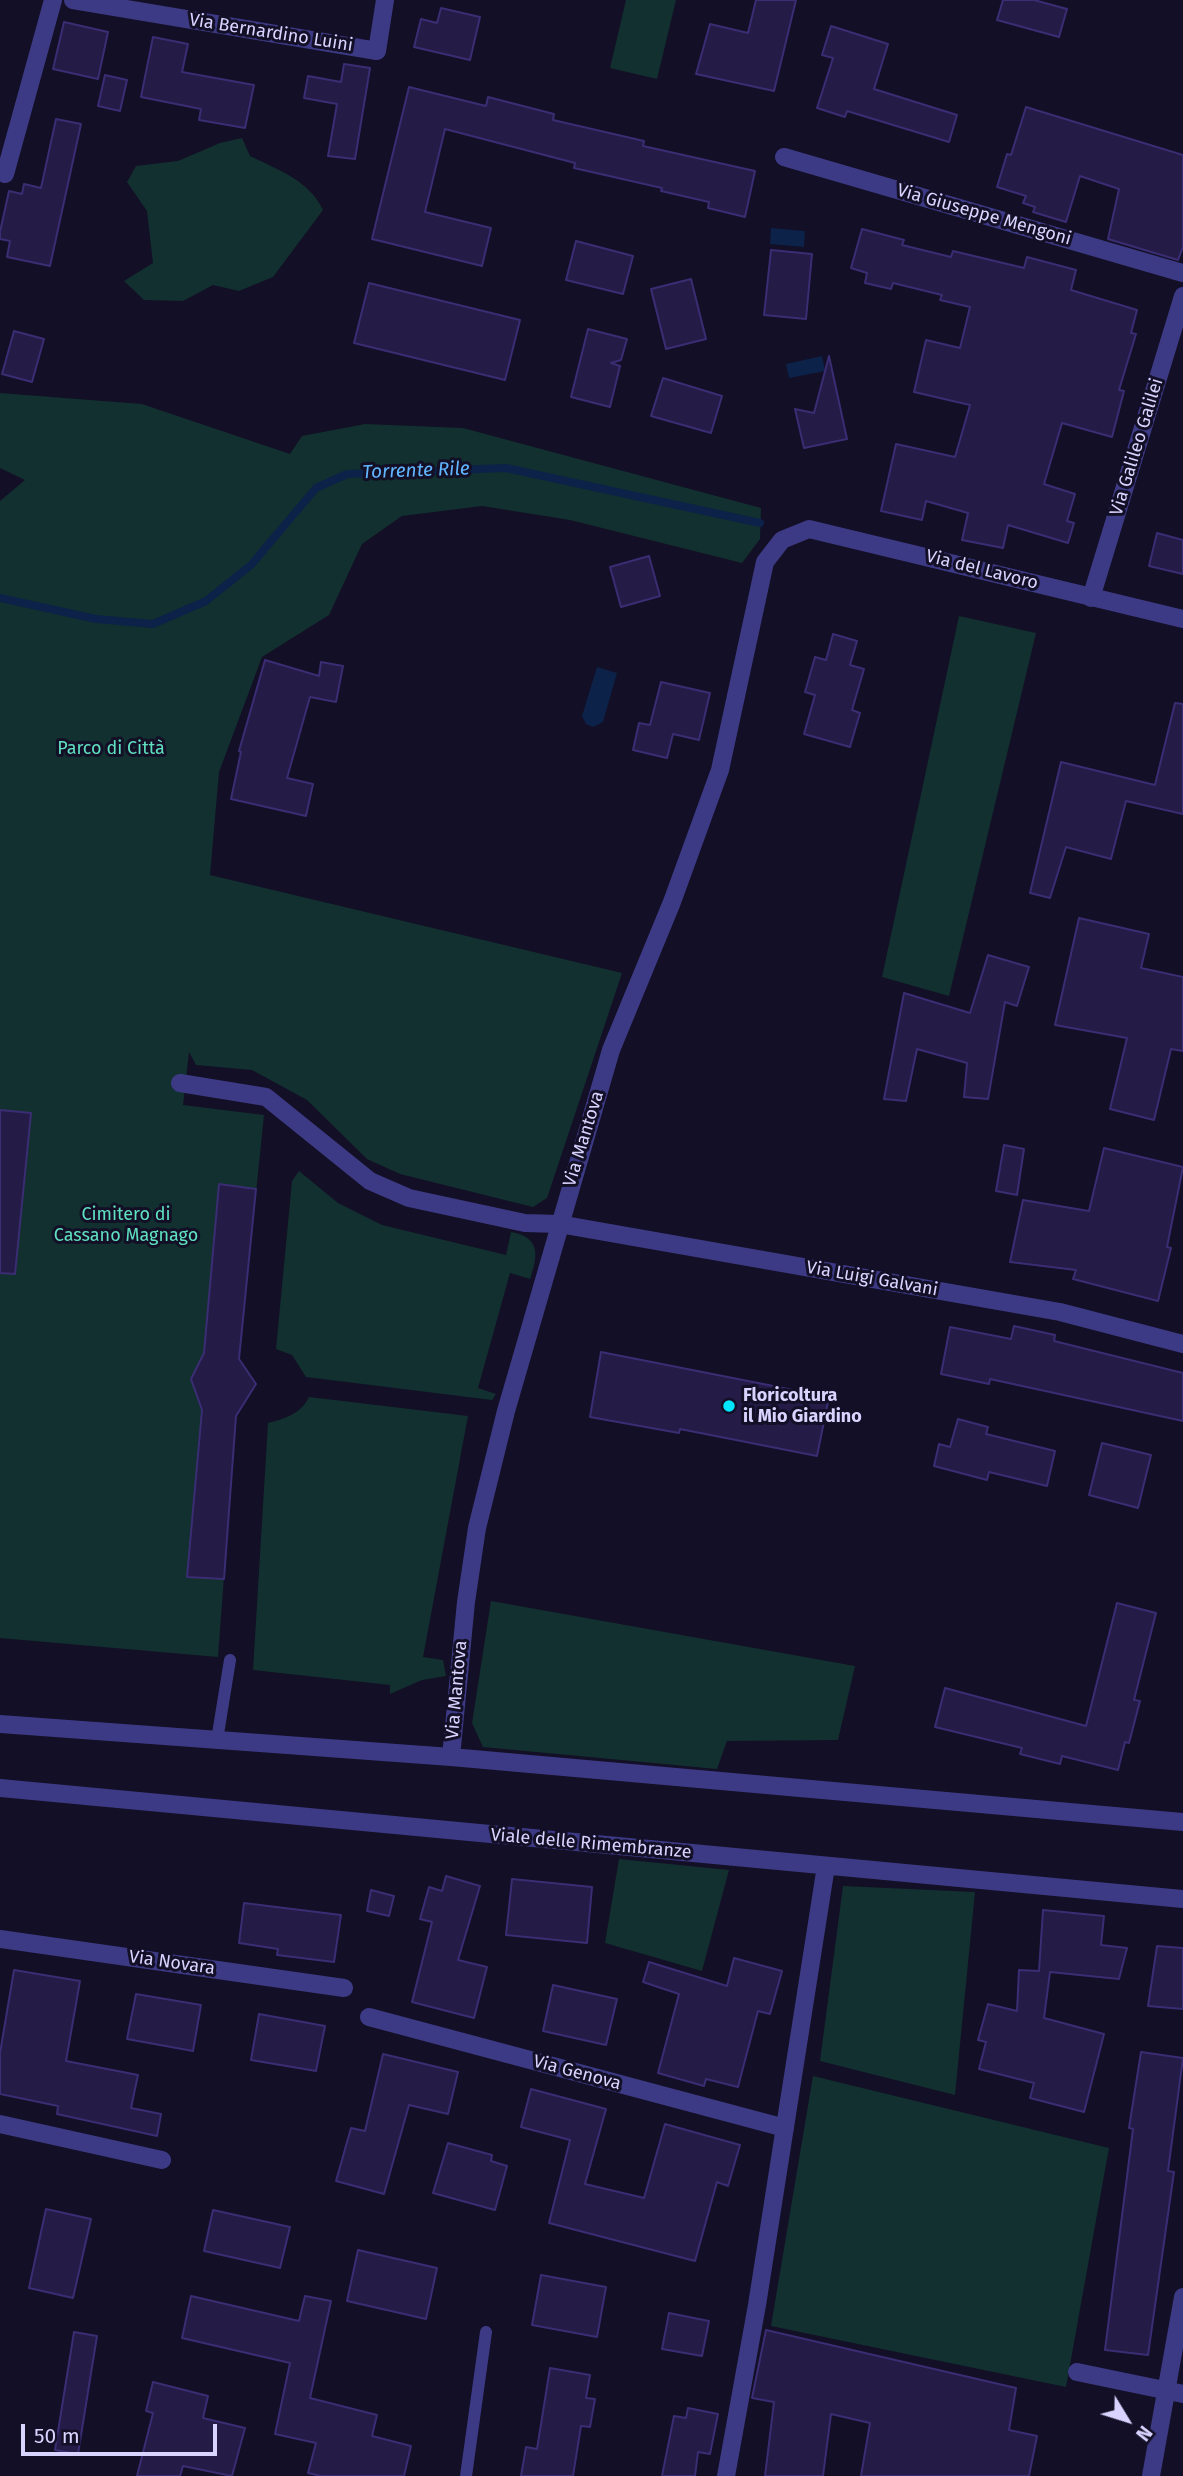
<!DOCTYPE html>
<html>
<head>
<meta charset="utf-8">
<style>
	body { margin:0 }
	#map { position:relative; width:1183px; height:2476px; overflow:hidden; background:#130f26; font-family:"Fira Sans",sans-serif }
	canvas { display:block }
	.north { position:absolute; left:1092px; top:2385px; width:70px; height:70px; -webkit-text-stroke:5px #130f26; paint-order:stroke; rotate:128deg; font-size:19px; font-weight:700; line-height:28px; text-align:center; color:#d9d4ff }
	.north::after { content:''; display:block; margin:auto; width:24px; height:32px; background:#d9d4ff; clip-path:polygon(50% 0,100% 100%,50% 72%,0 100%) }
	.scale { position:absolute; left:21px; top:2424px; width:196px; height:32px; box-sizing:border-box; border:4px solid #d9d4ff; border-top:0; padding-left:9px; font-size:21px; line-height:24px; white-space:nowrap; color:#d9d4ff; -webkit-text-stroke:5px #130f26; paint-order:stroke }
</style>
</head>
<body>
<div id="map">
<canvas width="1183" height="2476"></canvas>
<div class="north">N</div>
<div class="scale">50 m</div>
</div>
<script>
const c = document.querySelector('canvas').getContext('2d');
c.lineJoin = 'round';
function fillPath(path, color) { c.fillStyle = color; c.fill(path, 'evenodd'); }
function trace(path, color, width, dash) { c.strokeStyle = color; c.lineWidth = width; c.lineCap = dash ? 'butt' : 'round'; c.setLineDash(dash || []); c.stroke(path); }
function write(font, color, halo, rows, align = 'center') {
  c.font = font + ' "Fira Sans",sans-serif'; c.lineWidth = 6; c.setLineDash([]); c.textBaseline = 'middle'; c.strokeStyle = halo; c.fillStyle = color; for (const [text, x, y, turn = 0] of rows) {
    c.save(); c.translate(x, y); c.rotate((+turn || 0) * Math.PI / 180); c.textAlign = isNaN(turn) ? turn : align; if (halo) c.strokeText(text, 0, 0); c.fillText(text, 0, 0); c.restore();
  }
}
fillPath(new Path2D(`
	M626,0H676L657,79L610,68Z
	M242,138L250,156C278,170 309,180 323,210L273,277L239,291L213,285L183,301L144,300L124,281L153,263L147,211L127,182L136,166L178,161L220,143Z
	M0,393L142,404L290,454L302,436L365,424L463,428L761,508L760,539L742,563L570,520L482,506L402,516L362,544L329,615L262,657L219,772L210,875L622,973L547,1198L533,1207L400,1174L367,1159L307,1100L252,1070L196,1065L189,1052L183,1105L264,1115L239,1359L256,1384L236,1416L218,1657L0,1638V501L25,480L0,468Z
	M959,616L1036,633L949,996L882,977Z
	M299,1171L338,1203L382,1225L506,1255L511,1232C541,1237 538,1256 530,1279L510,1273L478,1388L496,1394L492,1400L306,1377L292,1355L276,1349L292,1181Z
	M309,1397L468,1416L423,1657L443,1660L446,1676L422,1680L390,1694V1685L253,1670L268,1423C284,1419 301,1414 309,1397Z
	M491,1601L855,1666L838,1740L727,1741L717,1769L483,1747L472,1723Z
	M619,1859L729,1870L702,1971L605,1943Z
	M843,1886L975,1892L955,2095L820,2061Z
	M813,2076L1109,2148L1066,2387L771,2326Z`), '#12302f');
fillPath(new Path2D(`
	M771,228L805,231L804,247L770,244Z
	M822,356L825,371L789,378L786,364Z
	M597,667L617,673L603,722L593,727L586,724L582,716Z`), '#0c2248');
trace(new Path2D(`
	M0,598L96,619L153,624L206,601L251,565L316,488L347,474L506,468L760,523`), '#0c2248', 8);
const building = new Path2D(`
	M756,0H796L774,91L696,74L710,24L748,33Z
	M1003,0H1034L1067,9L1059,37L997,20Z
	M441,8L480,17L470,60L414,47L421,19L437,23Z
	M64,22L108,32L98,79L53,69Z
	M831,26L888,44L874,89L957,115L949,142L847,111L845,117L817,108L833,58L822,55Z
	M153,37L188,44L182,72L254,85L245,128L199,120L201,109L141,97Z
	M344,64L370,68L355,159L328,156L337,104L304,98L308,76L341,82Z
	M105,75L127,80L120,111L98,106Z
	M409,87L486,106L488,97L554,114L553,120L644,141L643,146L755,171L745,217L708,208L709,202L661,191L662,188L574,168L575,163L445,129L425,212L491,228L482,266L372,239Z
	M1026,107L1183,155V247L1178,260L1108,239L1119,189L1080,176L1066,222L1033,212L1035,207L1023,203L1026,196L997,187L1007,154L1011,155Z
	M56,119L81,124L50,266L7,257L10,241L0,239V232L9,191L22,194L24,184L41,188Z
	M862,229L904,240L902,245L951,257L953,251L1024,268L1027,257L1076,270L1071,290L1137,310L1131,333L1136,334L1119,390L1124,391L1112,437L1062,423L1044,484L1075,494L1067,521L1074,523L1068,543L1008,525L1003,548L962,540L968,513L926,501L922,520L881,511L896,444L955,457L970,405L914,392L926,340L960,348L970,307L940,300L942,295L893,283L891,289L865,283L867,273L851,268Z
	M576,241L633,256L623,294L566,280Z
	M771,250L812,254L806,319L764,315Z
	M691,279L706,339L666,349L651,289Z
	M369,283L520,320L505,380L354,343Z
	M588,329L627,339L621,360L611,363L620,366L610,407L571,397Z
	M14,331L44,339L32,382L2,374Z
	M829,356L847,439L804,448L795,409L814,413Z
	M663,378L722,396L711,433L651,416Z
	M1157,533L1183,540V574L1149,566Z
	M649,556L660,596L621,607L610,567Z
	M833,634L857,641L850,665L864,669L852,710L860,713L850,747L804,734L815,695L805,692L815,657L826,660Z
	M265,660L319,676L321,662L343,666L336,702L310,697L287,778L313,784L306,816L231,799L241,752L239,751Z
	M661,682L710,693L699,740L673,734L667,758L633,750L639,723L650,725Z
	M1175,703L1183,704V814L1126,801L1111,859L1066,847L1050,898L1030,893L1061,762L1155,785Z
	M1079,918L1149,934L1141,968L1183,977V1051L1171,1049L1154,1120L1110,1109L1127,1038L1055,1025Z
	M988,955L1029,967L1017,1006L1005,1002L988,1099L964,1097L967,1063L917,1049L906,1101L884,1099L904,993L970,1013Z
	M0,1110L31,1113L15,1274L0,1273Z
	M1004,1145L1024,1149L1017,1195L996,1191Z
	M1104,1148L1183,1167L1167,1247L1171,1248L1158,1301L1073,1279L1076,1270L1010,1262L1023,1200L1089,1211Z
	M219,1184L256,1189L239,1359L256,1384L236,1416L224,1579L187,1577L202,1410L191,1379L204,1353Z
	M1014,1326L1055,1335L1054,1341L1183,1373V1421L990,1379L989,1384L941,1374L950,1327L1011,1339Z
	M601,1352L829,1397L817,1456L680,1429L679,1433L590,1417Z
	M958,1419L988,1427L986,1434L1055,1451L1047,1486L989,1472L987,1480L934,1466L939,1444L950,1447Z
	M1102,1443L1151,1455L1138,1508L1089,1495Z
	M1117,1603L1156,1613L1134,1700L1140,1701L1129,1743L1125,1742L1118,1770L1062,1756L1060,1764L1020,1754L1022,1748L935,1727L945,1688L1086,1726Z
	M446,1876L480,1886L458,1960L487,1967L474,2018L412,2002L432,1922L420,1919L429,1887L442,1891Z
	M512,1879L592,1887L587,1943L506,1935Z
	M371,1890L394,1896L389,1916L367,1911Z
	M244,1903L341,1915L334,1962L277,1955L278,1949L239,1943Z
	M1043,1910L1104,1916L1101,1945L1127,1948L1119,1979L1050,1972L1044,2018L1104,2034L1084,2112L1030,2098L1034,2083L979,2069L986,2042L978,2040L988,2004L1017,2011L1019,1970L1039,1971Z
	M1157,1946L1183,1948V2009L1148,2006Z
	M734,1958L782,1971L770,2014L758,2011L738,2087L706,2079L704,2086L658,2073L679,1994L643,1982L649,1962L727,1986Z
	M14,1970L80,1981L66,2061L138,2075L131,2108L161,2114L157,2136L57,2114L58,2106L0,2094V2053Z
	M553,1985L617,1999L606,2045L543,2031Z
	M136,1994L201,2005L193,2051L127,2039Z
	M259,2014L325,2026L316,2071L251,2060Z
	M1141,2052L1183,2058L1168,2171L1174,2172L1148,2355L1105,2350L1133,2129L1129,2128Z
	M383,2054L458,2072L448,2114L409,2105L384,2194L336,2181L351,2128L365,2131Z
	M531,2089L606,2109L585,2184L644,2198L665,2124L740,2145L728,2186L717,2182L695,2261L549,2223L570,2140L521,2127Z
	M448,2143L492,2155L491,2161L507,2166L495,2210L433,2193Z
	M46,2209L91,2219L73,2298L29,2288Z
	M213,2210L290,2227L280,2268L204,2251Z
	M358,2250L437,2268L426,2319L347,2301Z
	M541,2275L606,2287L597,2337L532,2325Z
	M191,2296L299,2321L305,2296L331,2301L310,2398L377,2415L372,2436L411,2446L404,2476H321L308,2473L316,2443L275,2434L290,2363L182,2338Z
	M669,2313L709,2321L702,2356L662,2349Z
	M766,2330L1016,2388L1009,2430L1037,2436L1029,2476H861L870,2423L831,2414L823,2476H765L774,2402L752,2398Z
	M74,2332L97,2336L78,2454L55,2450Z
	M550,2368L590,2375L586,2398L595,2399L590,2427L581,2426L573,2476H521L526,2447L537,2449Z
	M153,2382L208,2396L203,2418L245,2428L232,2476L183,2466L180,2476H137L153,2413L146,2411Z
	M688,2408L718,2414L710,2454L698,2452L695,2476H662L674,2416L686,2418Z`);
fillPath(building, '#241b47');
trace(building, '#3b2d73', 2);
trace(new Path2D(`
	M217,1740L230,1660
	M466,2476L486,2332`), '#3d3a85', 12);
trace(new Path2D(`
	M73,0L377,51L385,0
	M784,157L1183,273
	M5,174L53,0
	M1091,598L1183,296
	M180,1083L266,1097L370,1181L409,1198L525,1223L559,1224L1060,1312L1183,1344
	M0,1724L451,1757L1183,1822
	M451,1757L466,1602L477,1528L506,1411L611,1050L672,902L720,770L765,562L782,540L809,529L1183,619
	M0,1788L1183,1899
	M0,1939L344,1988
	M369,2017L785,2128
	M0,2124L162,2160
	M1077,2372L1183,2394
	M726,2476L757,2305L826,1866
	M1151,2476L1183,2297`), '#3d3a85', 18);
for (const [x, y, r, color] of [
	[729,1406,7,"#00e5ff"]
]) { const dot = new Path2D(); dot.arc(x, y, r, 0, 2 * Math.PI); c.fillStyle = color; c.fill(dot); trace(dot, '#130f26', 2.5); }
write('18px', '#d9d4ff', '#130f26', [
	["Via Bernardino Luini",271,33,9],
	["Via Giuseppe Mengoni",984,215,16],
	["Via Galileo Galilei",1137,447,-73],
	["Via del Lavoro",982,570,14],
	["Via Mantova",584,1139,-73],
	["Via Luigi Galvani",872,1279,10],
	["Via Mantova",457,1690,-85],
	["Viale delle Rimembranze",591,1844,5],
	["Via Novara",172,1963,8],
	["Via Genova",577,2073,15]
]);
write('18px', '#5fe0c0', '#130f26', [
	["Parco di Città",111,749],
	["Cimitero di",126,1215],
	["Cassano Magnago",126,1236]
]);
write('bold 18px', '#d9d4ff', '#130f26', [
	["Floricoltura",743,1396],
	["il Mio Giardino",743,1417]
], 'left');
write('italic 19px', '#62b6ff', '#130f26', [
	["Torrente Rile",416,471,-2]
]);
</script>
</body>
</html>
